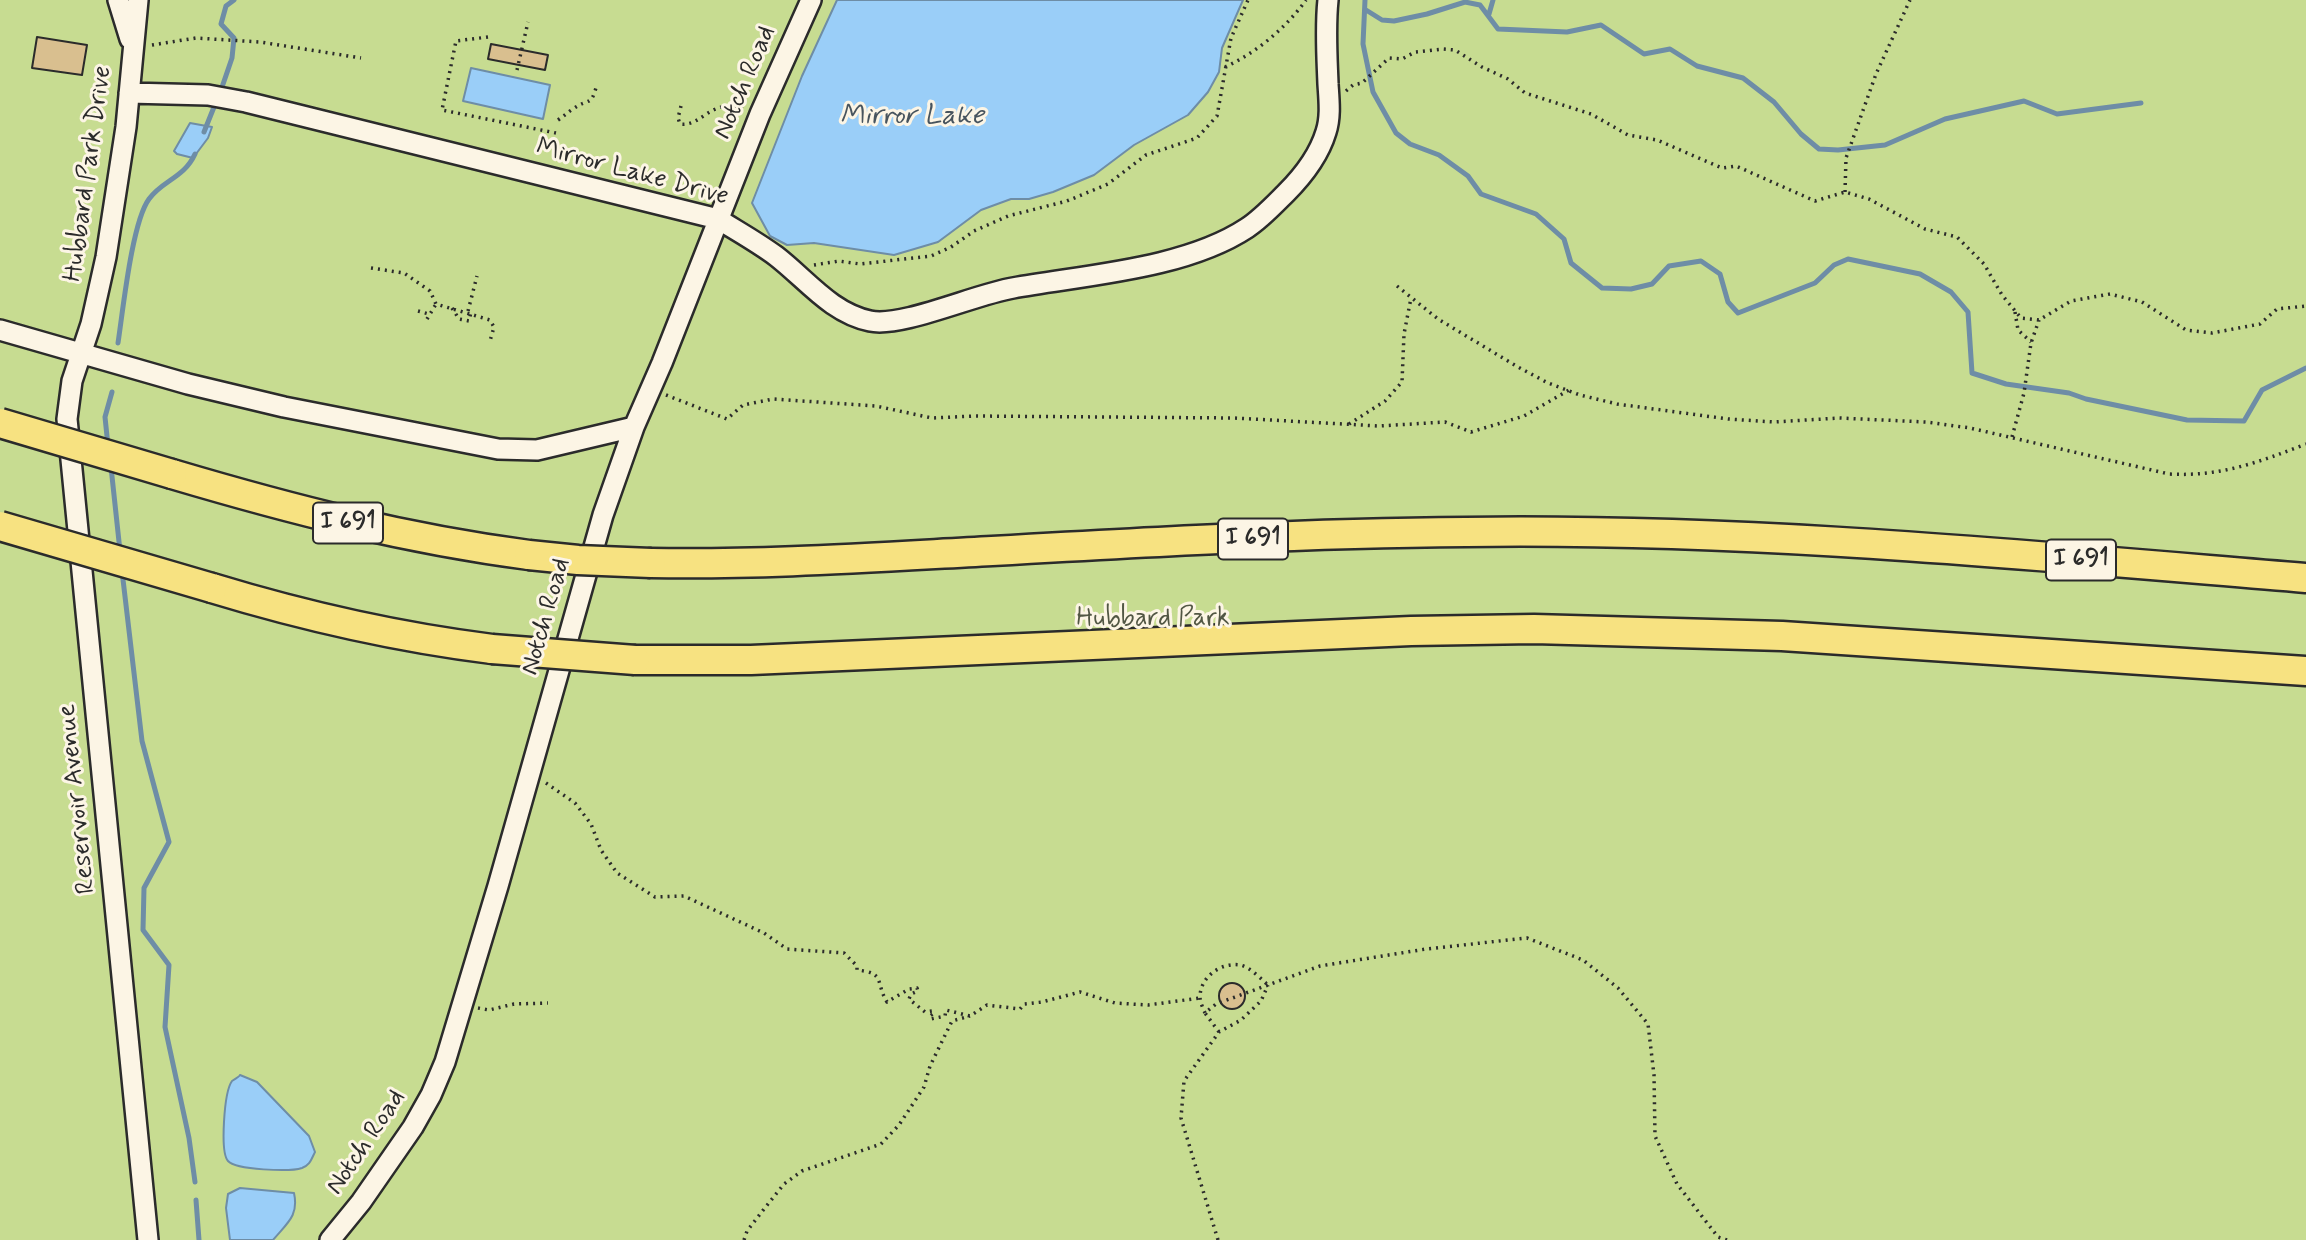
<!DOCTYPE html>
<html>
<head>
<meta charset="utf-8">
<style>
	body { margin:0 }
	canvas { display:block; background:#fcf5e5 }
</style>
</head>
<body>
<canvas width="2306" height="1240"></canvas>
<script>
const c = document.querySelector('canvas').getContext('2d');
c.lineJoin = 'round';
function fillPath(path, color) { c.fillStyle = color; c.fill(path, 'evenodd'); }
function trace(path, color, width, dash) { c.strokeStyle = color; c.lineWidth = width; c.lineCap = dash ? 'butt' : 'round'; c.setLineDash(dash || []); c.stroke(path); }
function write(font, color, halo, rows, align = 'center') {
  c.font = font + ' Mynerve,sans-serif'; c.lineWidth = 6; c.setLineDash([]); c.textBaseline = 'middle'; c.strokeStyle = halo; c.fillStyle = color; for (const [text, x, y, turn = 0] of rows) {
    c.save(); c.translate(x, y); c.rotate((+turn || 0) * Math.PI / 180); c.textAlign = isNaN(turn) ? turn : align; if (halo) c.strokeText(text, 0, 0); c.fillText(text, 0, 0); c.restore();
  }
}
fillPath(new Path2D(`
	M0,0H2306V1240H0Z`), '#c7dc91');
const water = new Path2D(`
	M837,0H1243L1222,48L1219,72L1208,92L1188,115L1134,145L1094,175L1053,192L1029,199H1011L981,210L938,242L894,255L814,243L787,245L770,236L752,203L802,76Z
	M471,68L550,85L543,119L463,101Z
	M190,123L212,127L208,138L193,158L177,154L174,151Z
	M240,1075L257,1082L309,1136L315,1152C311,1160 310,1165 302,1168C290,1172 236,1170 228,1161C220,1152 224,1092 232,1081C232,1081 240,1076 240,1075Z
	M240,1188L294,1193C299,1216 287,1223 273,1240H230L226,1208L228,1194Z`);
fillPath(water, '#9acef8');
trace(water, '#6e8da6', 2);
trace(new Path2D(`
	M1365,0L1363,44L1373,92L1396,133L1410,144L1439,155L1468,176L1481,194L1536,214L1564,239L1571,263L1602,288L1631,289L1652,284L1669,266L1701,261L1720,274L1728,302L1738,313L1815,283L1834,265L1848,259L1920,274L1951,292L1968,312L1972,373L2006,384L2069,393L2086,399L2187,420L2244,421L2262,390L2306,368
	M1366,10L1382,20L1394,21L1427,14L1465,2L1480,5L1498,29L1567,32L1601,25L1644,54L1670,49L1697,66L1743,78L1774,102L1801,134L1819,149L1838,150L1885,145L1945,119L2024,101L2057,114L2141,103
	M1489,14L1493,0
	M220,93L232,58L234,38L221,24L226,6L234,0
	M204,132L216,102
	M118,343C123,310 132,222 149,199C163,180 184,178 195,154
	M108,446L105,417L112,392
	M111,467L120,551
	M122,571L142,741L169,842L144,888L143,930L169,965L165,1027L189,1138L195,1182
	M196,1200L199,1240`), '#6e8da6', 5);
const building = new Path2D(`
	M37,37L87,45L82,75L32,68Z
	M491,44L548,55L545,70L488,59Z
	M1219 996a13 13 0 1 1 26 0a13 13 0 1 1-26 0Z`);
fillPath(building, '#d9bf8f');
trace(building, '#2b2b2b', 2);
const minor = new Path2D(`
	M118,0L130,39
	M138,0L126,127L106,257L91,324L72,381L67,419L148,1240
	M129,93L208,95L246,102L718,219C737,231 757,242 776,256C806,279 831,313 870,321C901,328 976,294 1013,288C1085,275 1185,269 1247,228C1261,219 1274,205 1286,193C1303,176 1319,155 1326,132C1331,117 1329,100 1328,84C1327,56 1325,28 1328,0
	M0,330L188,384L284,407L498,449L537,450L634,427
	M330,1240L361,1202L413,1127L431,1095L445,1062L498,886L603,515L634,427L662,363L760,114L811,0`);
const highway = new Path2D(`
	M172,474C290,509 406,539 529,555
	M651,563C764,565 878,557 992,551C1150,542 1308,533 1466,532C1747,528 2026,555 2306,578
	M212,588C304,616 396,637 492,649
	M635,660H751L1411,631L1534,629L1782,636L2306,671`);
trace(minor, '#2b2b2b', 24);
trace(highway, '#2b2b2b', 33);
trace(new Path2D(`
	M488,37L456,41L442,110L556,133
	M152,45L196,38L260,42L361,58
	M1225,67C1256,53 1286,28 1306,0
	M517,70L528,22
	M1346,91L1353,85L1362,83L1389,58L1402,59L1415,52L1443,49L1455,50L1482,67L1508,79L1525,93L1591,114L1628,135L1657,140L1722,168L1736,166L1815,201L1845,192L1869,199L1925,229L1957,237L1984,264L2002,295L2021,318L2039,320L2071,301L2110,294L2142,302L2186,330L2212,333L2260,324L2277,309L2306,306
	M681,106L678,118L680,124C703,127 710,97 744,109
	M558,120C564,116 568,112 573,109C589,97 591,108 597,84
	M1845,192L1846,158L1876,74L1910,0
	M814,265L839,261L860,264L931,256L951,247L974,231L1008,216L1067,201L1108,184L1146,155L1197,138L1217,116L1231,38L1248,0
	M371,268L404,273L430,291L436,304L490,320L494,327L490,341
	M1397,286L1438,319L1518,367L1548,383L1580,395L1617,404L1728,419L1774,422L1839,418L1926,422L1970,428L2169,474C2221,477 2259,462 2306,444
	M452,308L459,319L469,321L471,312
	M418,311L429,314
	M468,311L477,276
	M2015,312L2018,330L2031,342
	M427,319L436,304
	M666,395L727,419L743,405L773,399L876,406L932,418L975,416L1234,418L1379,426L1445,422L1471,432L1524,416L1569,390
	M1349,424L1385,401L1402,382L1404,334L1411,298
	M2012,437L2024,393L2031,343L2039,320
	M546,783L575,803L591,824L601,850L617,873L655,897L684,896L764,933L787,949L844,953L857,966V970C886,973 875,982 887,1002L909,989L917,988L918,991L911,994L909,999L925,1012L932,1011L934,1013L930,1016L931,1019L945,1016L946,1010L970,1016L987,1005L1020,1009L1024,1004L1042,1002L1080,992L1115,1003L1148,1005L1200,998
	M478,1008L489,1010L514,1004L548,1003
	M1205,1013C1203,1008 1200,1002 1200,997C1200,977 1221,962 1240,965C1250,967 1260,978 1268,985
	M1219,1032L1205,1013L1216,1004L1320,966L1426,949L1527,938L1583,960L1618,988L1648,1024L1654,1075L1655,1136L1677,1184L1718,1237L1727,1240
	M744,1240L747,1231L764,1209L784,1184L802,1171L881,1144L899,1125L924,1087L930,1066L952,1021L970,1016
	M1218,1240L1181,1118L1184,1081L1219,1032L1241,1020L1261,1001L1268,985`), '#2b2b2b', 3.5, [2, 5]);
trace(minor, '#fcf5e5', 19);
trace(highway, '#f7e281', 28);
const highwayBridge = new Path2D(`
	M0,423L172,474
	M0,526L212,588
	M529,555L578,560L651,563
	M492,649L635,660`);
trace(highwayBridge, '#2b2b2b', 33, []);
trace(highwayBridge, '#f7e281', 28);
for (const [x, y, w] of [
	[348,523,70],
	[1253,539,70],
	[2081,560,70]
]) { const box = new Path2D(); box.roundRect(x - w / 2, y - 20.5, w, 41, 5); c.fillStyle = '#fcf5e5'; c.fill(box); trace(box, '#2b2b2b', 2); }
write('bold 24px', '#2b2b2b', null, [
	["I 691",348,523],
	["I 691",1253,539],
	["I 691",2081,560]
]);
write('26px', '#2b2b2b', '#fcf5e5', [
	["Notch Road",746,83,-67],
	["Mirror Lake Drive",632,173,15],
	["Hubbard Park Drive",89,174,-82],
	["Notch Road",547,617,-74],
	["Reservoir Avenue",78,799,-96],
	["Notch Road",367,1143,-56]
]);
write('26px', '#525744', '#fcf5e5', [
	["Hubbard Park",1153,620]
]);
write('italic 28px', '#47545e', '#fcf5e5', [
	["Mirror Lake",912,117]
]);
</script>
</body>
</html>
